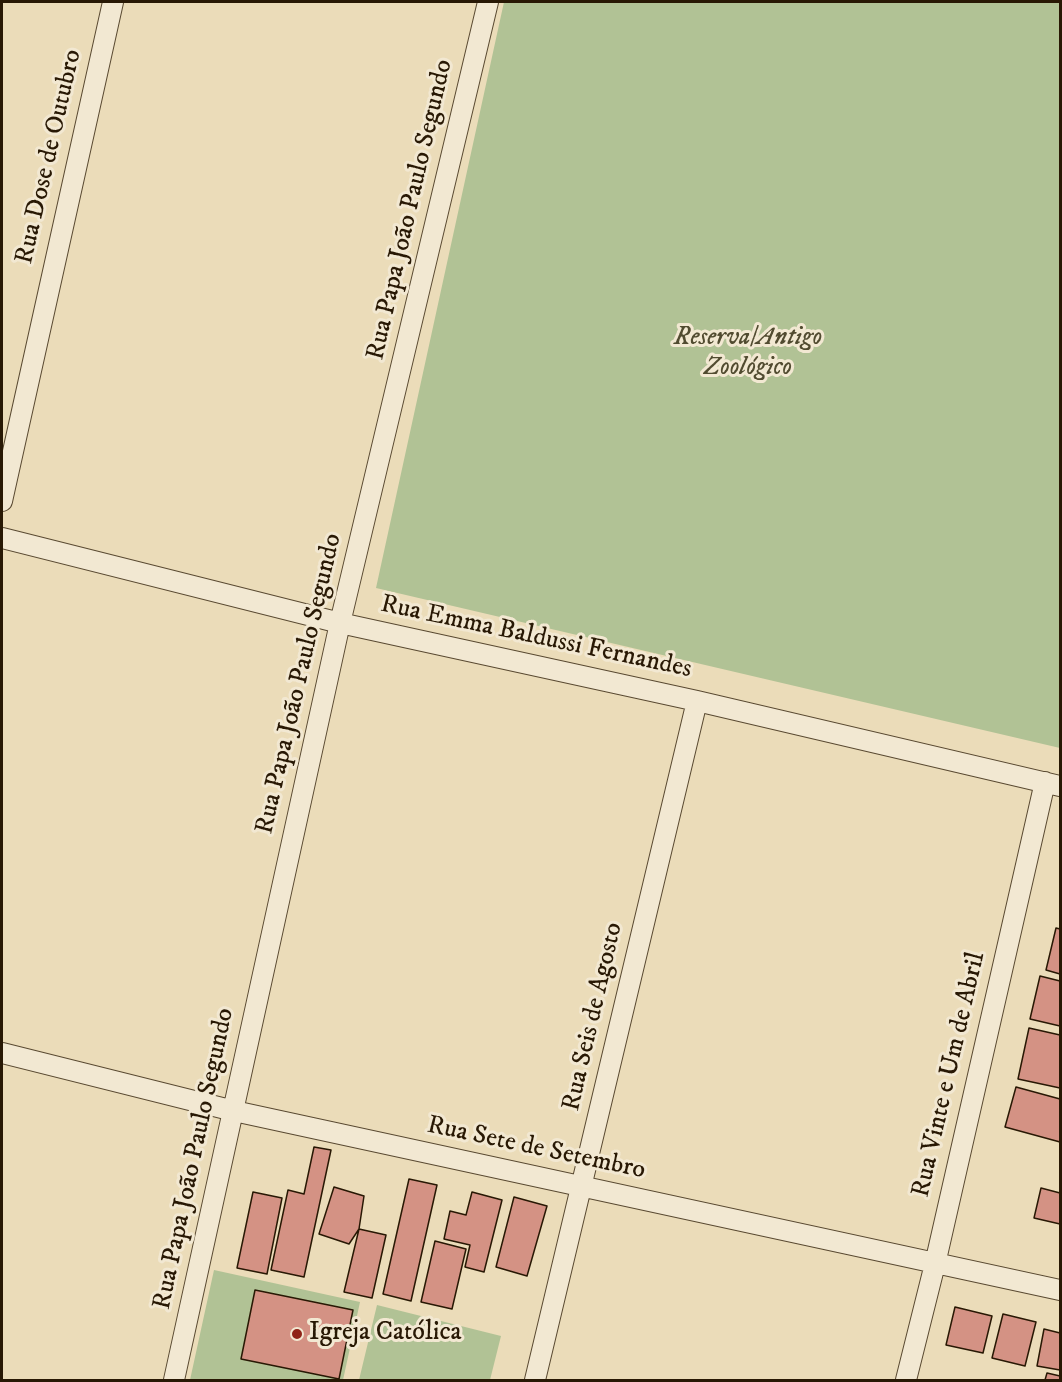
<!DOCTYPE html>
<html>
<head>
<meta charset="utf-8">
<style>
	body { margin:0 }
	#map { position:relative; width:1062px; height:1382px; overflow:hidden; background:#ebdcb9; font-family:"IM FELL DW Pica",serif }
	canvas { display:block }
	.frame { position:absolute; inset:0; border:3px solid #281804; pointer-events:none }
</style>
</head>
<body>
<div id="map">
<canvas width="1062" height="1382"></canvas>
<div class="frame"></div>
</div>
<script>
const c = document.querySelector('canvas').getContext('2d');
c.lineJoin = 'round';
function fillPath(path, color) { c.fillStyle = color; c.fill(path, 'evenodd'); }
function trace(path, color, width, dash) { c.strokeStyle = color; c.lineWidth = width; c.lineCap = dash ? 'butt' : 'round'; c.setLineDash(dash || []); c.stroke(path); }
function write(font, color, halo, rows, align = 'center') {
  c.font = font + ' "IM FELL DW Pica",serif'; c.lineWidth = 6; c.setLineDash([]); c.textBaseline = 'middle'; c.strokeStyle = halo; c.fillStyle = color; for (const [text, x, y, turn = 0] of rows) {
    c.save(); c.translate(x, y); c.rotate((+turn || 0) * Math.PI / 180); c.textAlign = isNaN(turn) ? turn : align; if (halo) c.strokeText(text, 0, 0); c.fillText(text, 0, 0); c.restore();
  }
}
fillPath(new Path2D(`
	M504,2H1060V748L376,588Z
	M214,1270L360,1302L343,1380H190Z
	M377,1305L501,1336L490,1380H359Z`), '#b1c295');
const building = new Path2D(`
	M1056,928L1060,929V974L1046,970Z
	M1040,976L1060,981V1026L1030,1019Z
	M1029,1028L1060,1035V1088L1018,1079Z
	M1016,1087L1060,1099V1142L1005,1127Z
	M314,1147L331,1150L304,1277L271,1270L288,1190L304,1194Z
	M409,1179L437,1185L411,1301L383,1294Z
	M334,1187L364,1196L359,1229L349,1244L319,1234Z
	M1041,1188L1060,1193V1224L1034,1218Z
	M253,1192L282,1198L267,1274L237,1268Z
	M472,1192L502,1200L484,1272L465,1267L470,1245L444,1239L450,1211L466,1215Z
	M514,1197L547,1206L527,1276L496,1267Z
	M359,1229L386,1235L372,1298L344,1292Z
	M435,1241L466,1249L452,1309L421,1302Z
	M255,1290L353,1310L339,1379L241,1359Z
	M955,1307L992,1316L983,1353L946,1345Z
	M1003,1314L1036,1322L1025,1366L992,1358Z
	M1044,1329L1060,1333V1370L1037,1366Z
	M1047,1373L1060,1376V1380H1045Z`);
fillPath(building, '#d49284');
trace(building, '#281804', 1.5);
const minor = new Path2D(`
	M2,501L113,2
	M2,538L340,623L697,701L1060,786
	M2,1053L234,1111L1060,1290
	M174,1380L340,623L488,2
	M535,1380L697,701
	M906,1380L935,1264L1045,782`);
trace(minor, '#594931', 22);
trace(minor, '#f2e8d2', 20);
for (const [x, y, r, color] of [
	[297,1334,6,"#8f2418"]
]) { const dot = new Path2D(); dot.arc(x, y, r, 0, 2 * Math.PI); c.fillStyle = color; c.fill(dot); trace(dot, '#f2e8d2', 2); }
write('26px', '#281804', '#f2e8d2', [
	["Rua Dose de Outubro",50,157,-77],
	["Rua Papa João Paulo Segundo",411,210,-77],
	["Rua Emma Baldussi Fernandes",536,638,12],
	["Rua Papa João Paulo Segundo",300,684,-77],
	["Rua Seis de Agosto",594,1017,-77],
	["Rua Vinte e Um de Abril",950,1075,-77],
	["Rua Sete de Setembro",536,1149,12],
	["Rua Papa João Paulo Segundo",195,1159,-78]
]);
write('italic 26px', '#514b30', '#f2e8d2', [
	["Reserva/Antigo",748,339],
	["Zoológico",748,369]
]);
write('26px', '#281804', '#f2e8d2', [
	["Igreja Católica",309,1334]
], 'left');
</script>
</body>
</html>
